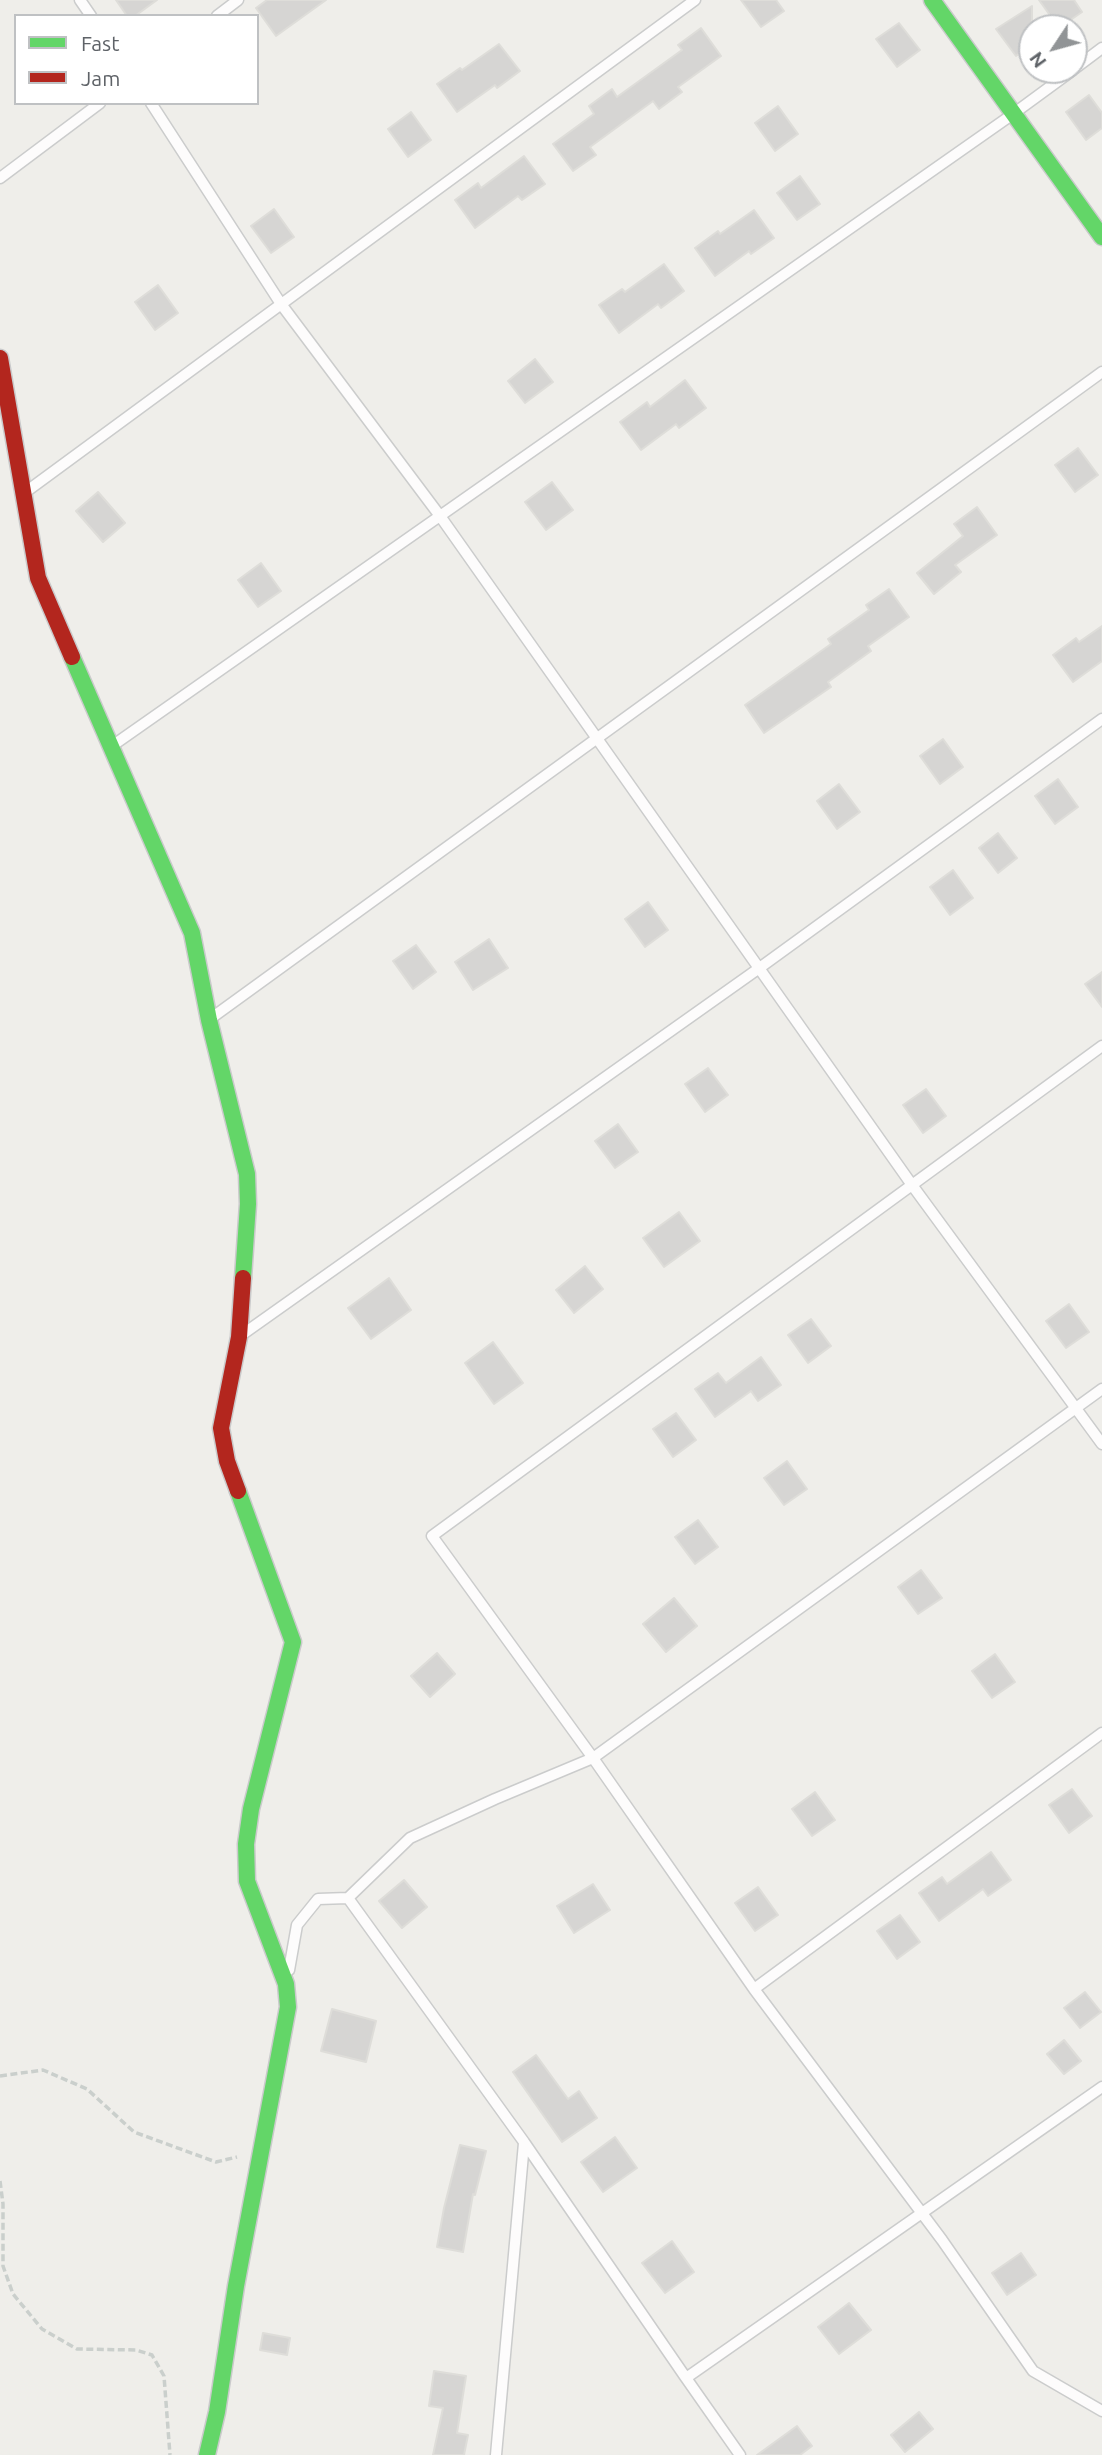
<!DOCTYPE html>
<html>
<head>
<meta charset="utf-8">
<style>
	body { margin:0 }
	#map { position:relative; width:1102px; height:2455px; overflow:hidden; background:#efeeea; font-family:Ubuntu,sans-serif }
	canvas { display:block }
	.legend { position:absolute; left:14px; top:14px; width:245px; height:91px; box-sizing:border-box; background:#fff; border:2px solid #bfc1c3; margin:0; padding:9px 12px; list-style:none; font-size:21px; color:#5f6368 }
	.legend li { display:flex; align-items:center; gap:14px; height:35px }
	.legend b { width:35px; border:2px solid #bfc1c3 }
	.north { position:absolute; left:1018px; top:14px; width:70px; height:70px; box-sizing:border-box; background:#fff; border:2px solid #bfc1c3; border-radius:50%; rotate:234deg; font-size:19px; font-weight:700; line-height:28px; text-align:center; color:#5f6368 }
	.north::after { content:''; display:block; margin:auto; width:24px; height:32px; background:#919496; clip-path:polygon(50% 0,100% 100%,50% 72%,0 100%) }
</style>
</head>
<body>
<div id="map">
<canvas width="1102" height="2455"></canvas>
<ul class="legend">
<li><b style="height:9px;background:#63d668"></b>Fast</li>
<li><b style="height:9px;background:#b3261e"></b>Jam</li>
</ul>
<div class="north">N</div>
</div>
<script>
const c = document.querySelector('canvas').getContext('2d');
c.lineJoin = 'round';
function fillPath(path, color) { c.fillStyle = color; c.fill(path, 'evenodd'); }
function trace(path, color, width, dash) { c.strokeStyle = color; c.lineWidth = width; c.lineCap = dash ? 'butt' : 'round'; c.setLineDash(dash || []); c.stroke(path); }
const building = new Path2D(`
	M116,0H157L135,16H127Z
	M267,0H326L276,36L256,8Z
	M741,0H776L784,11L761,27Z
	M1039,0H1074L1082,12L1059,28Z
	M1032,6V45L1016,56L996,29Z
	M899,23L920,50L897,67L876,39Z
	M701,28L721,56L678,87L682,92L659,109L653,101L590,147L596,155L573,171L553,144L594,114L589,106L612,89L617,97L682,50L678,45Z
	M499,44L520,71L497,88L495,85L457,112L437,84L460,68L462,70Z
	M1089,95L1102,113V128L1086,140L1066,112Z
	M778,106L798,134L775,151L755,123Z
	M411,112L431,140L408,157L388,129Z
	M524,156L545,184L522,200L518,196L475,228L455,200L478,183L481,188Z
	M800,176L820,204L797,220L777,193Z
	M274,209L294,237L271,253L251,226Z
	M754,210L774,238L751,254L749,251L715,276L695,248L718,231L720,234Z
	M664,264L684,291L661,308L658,304L619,333L599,305L622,289L625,292Z
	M158,285L178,313L155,330L135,302Z
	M535,359L553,382L525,403L508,381Z
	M685,380L706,408L679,428L676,424L641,450L620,422L647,402L650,407Z
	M1078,448L1098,475L1075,492L1055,465Z
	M552,482L573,510L546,530L525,502Z
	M98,492L125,523L103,542L76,511Z
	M977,507L997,535L955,565L961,572L934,594L917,573L963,536L954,524Z
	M261,563L281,591L258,607L238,580Z
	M889,589L909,617L868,646L871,651L828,682L831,687L764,733L745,705L831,644L828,639L869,610L866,605Z
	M1102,626V661L1073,682L1053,655L1076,638L1079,642Z
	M943,739L963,767L940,784L920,756Z
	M1058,779L1078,807L1055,824L1035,796Z
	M839,784L860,812L837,829L817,801Z
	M998,833L1017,858L998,873L979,848Z
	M953,870L973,898L950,915L930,887Z
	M648,902L668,930L645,947L625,919Z
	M489,939L508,968L473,990L455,962Z
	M416,945L436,972L413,989L393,961Z
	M1102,972V1007L1085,984Z
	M708,1068L728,1095L705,1112L685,1084Z
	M926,1089L946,1116L923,1133L903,1105Z
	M618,1124L638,1152L615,1168L595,1141Z
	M679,1212L700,1241L664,1267L643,1238Z
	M585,1266L603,1289L574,1313L556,1290Z
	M389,1278L411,1310L371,1339L348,1308Z
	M1069,1304L1089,1332L1066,1348L1046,1321Z
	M811,1319L831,1346L808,1363L788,1335Z
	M493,1342L523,1383L494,1404L465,1363Z
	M761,1357L781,1385L758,1401L751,1391L715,1417L695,1389L718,1373L726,1383Z
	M676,1413L696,1440L673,1457L653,1429Z
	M787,1461L807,1489L784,1505L764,1478Z
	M698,1520L718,1547L695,1564L675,1537Z
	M921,1570L942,1598L918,1614L898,1587Z
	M674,1598L697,1626L666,1652L643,1624Z
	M437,1653L455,1674L430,1697L411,1676Z
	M995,1654L1015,1682L992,1698L972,1671Z
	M1072,1789L1092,1816L1069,1833L1049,1805Z
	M815,1792L835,1820L812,1836L792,1809Z
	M991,1852L1011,1880L988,1896L983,1889L939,1921L919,1893L942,1877L947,1884Z
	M404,1880L427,1907L402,1928L379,1901Z
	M593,1884L610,1910L574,1933L557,1906Z
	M758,1887L778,1915L755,1931L735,1903Z
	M900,1915L920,1942L897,1959L877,1931Z
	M1085,1992L1101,2012L1080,2028L1064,2008Z
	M332,2009L376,2021L366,2062L321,2051Z
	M1064,2040L1081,2061L1064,2074L1047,2054Z
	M536,2055L568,2099L579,2091L597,2118L562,2142L513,2072Z
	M615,2137L637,2168L603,2192L581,2162Z
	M460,2145L486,2151L475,2195L473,2194L463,2252L437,2247L444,2208Z
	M672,2241L694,2272L665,2293L642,2263Z
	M1021,2253L1036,2275L1007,2295L992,2273Z
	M849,2303L871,2330L839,2354L818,2327Z
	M263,2333L290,2338L287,2355L260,2350Z
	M434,2371L466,2376L457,2433L468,2435L464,2455H433L443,2408L429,2406Z
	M919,2412L933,2429L905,2452L891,2435Z
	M797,2426L812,2446L800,2455H757Z`);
fillPath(building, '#d6d5d3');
trace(building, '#deddd9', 2);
const lane = new Path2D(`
	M80,0L91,16
	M217,16L238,0
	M1074,69L1102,48
	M151,103L281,304L440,516L912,1185L1102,1444
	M0,178L100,103
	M27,491L695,0
	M112,746L1013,114L1073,70
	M210,1019L1102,372
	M1102,1046L432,1536L593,1758L754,1989L942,2240L1033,2371L1102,2411
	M243,1334L758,969L1102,719
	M348,1898L410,1838L495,1799L593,1758L1102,1389
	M289,1970L297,1925L318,1899L348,1898L524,2142L686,2378
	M754,1989L1102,1733
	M496,2455L524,2143
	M740,2455L686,2378L1102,2087`);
const fast = new Path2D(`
	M932,0L1102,237
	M72,657L192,933L209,1020L247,1174L248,1204L243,1278
	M207,2455L217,2412L236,2286L288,2007L286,1984L247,1881L246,1844L251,1809L293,1642L238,1491`);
const jam = new Path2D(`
	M0,358L38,578L72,657
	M238,1491L227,1461L221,1428L239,1337L243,1278`);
trace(lane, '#cbcccc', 13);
trace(fast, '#cacacb', 19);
trace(jam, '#cacacb', 19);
trace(new Path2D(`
	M0,2076L43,2070L87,2089L134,2132L216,2162L237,2157
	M0,2181L3,2204V2266L13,2294L42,2329L77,2349L136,2350L152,2355L164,2376L170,2455`), '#cacfcc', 3.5, [7, 3.5]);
trace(lane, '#fdfcfc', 10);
trace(fast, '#63d668', 16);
trace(jam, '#b3261e', 16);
</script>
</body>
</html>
